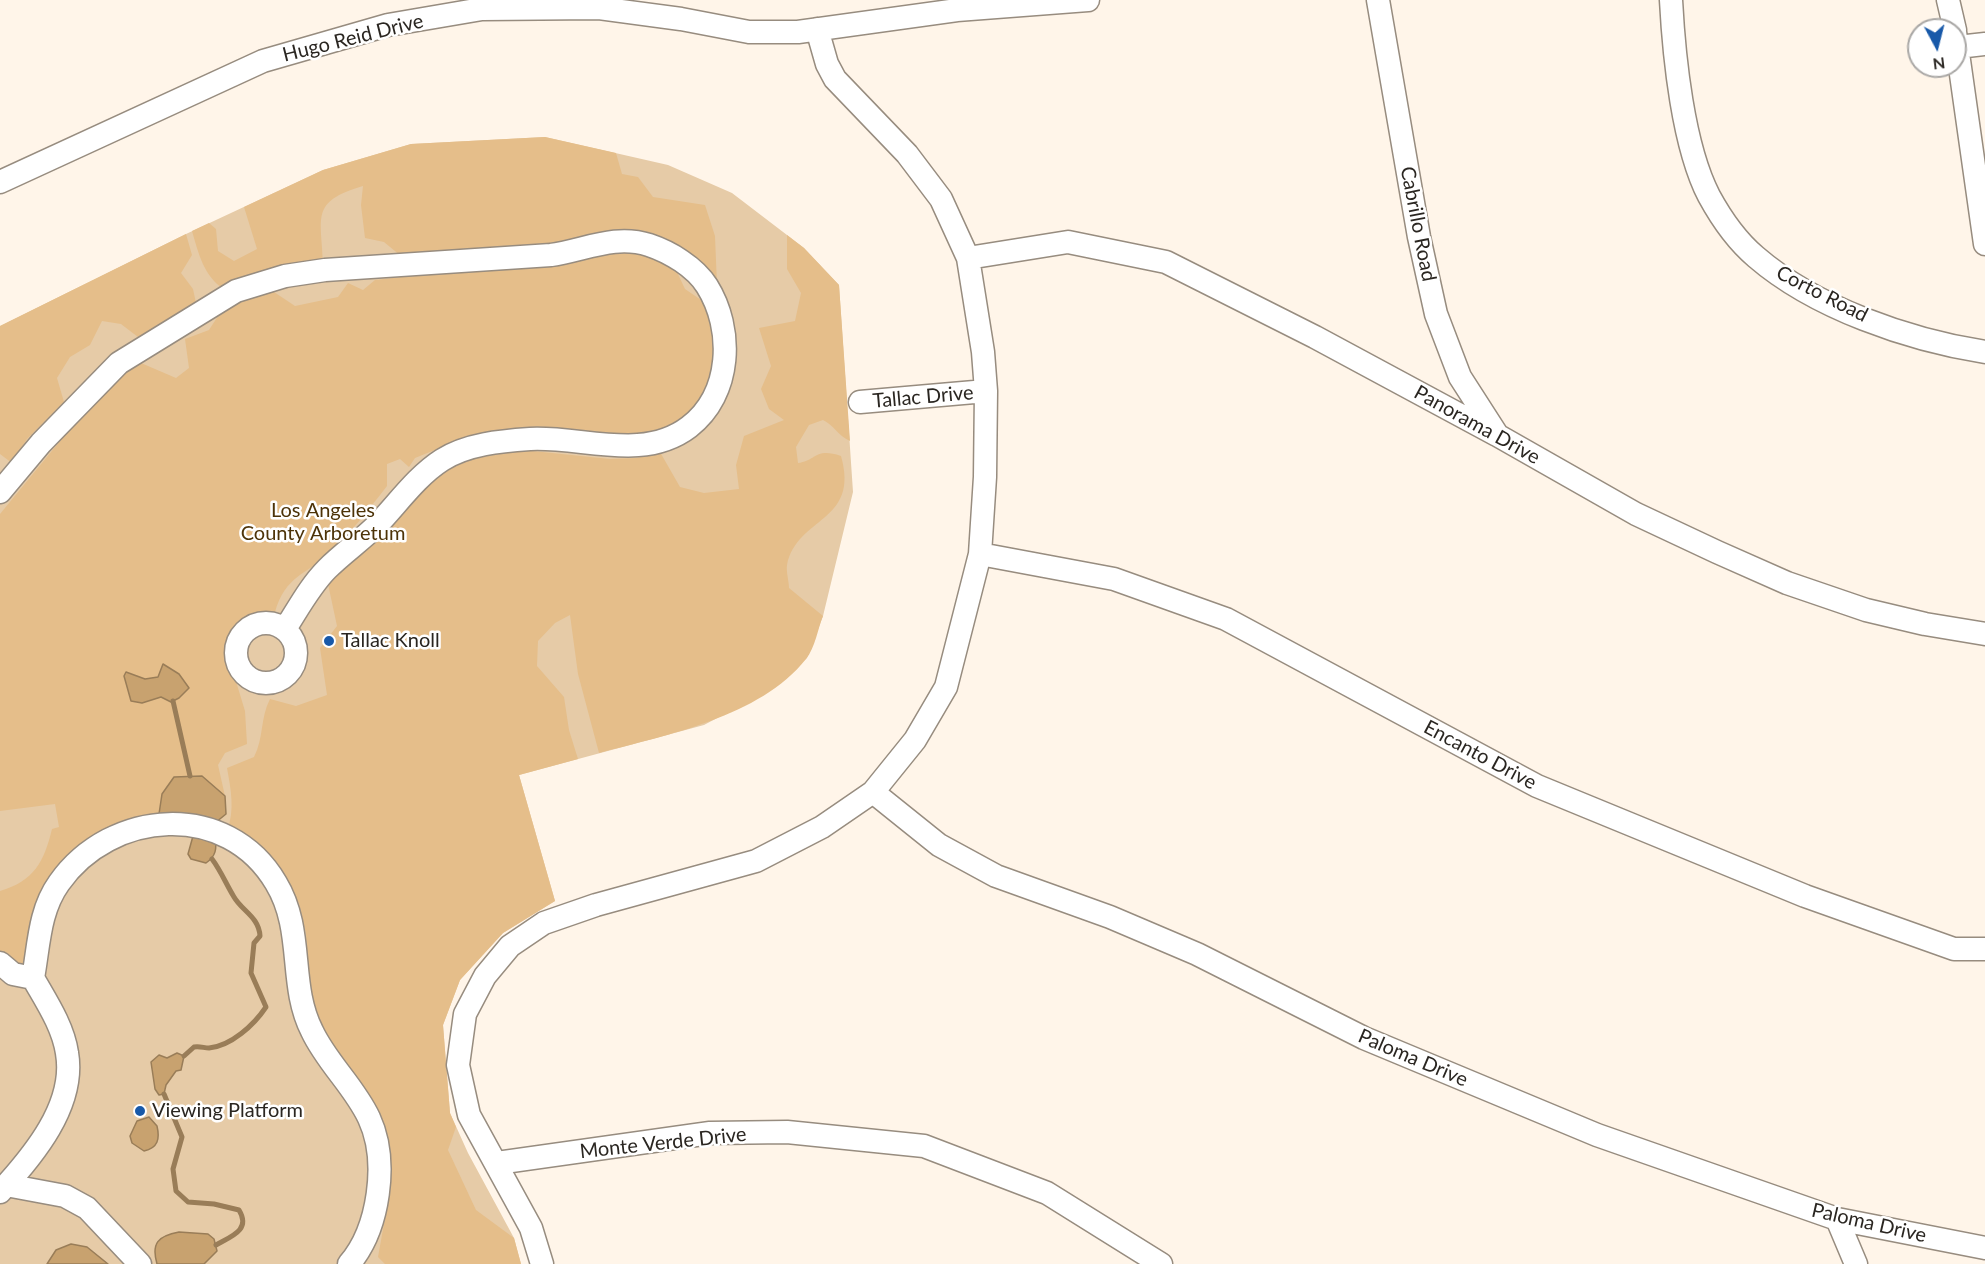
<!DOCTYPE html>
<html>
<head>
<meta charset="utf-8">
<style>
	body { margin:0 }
	#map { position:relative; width:1985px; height:1264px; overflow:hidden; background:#fff5e9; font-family:Lato,sans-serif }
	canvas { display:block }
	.north { position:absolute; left:1907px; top:18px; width:60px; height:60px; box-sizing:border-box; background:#fff; border:2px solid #aaa8a6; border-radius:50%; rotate:173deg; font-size:16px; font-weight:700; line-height:24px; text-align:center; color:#2a2621 }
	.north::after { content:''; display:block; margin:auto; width:21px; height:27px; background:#1859a9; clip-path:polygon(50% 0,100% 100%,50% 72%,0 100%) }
</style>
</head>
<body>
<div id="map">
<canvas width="1985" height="1264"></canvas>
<div class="north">N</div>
</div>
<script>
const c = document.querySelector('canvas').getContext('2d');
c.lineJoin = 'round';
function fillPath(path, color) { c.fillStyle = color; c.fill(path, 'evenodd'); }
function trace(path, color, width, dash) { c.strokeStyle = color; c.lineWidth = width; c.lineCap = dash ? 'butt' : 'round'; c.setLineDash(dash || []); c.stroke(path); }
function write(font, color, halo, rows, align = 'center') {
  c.font = font + ' Lato,sans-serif'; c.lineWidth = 5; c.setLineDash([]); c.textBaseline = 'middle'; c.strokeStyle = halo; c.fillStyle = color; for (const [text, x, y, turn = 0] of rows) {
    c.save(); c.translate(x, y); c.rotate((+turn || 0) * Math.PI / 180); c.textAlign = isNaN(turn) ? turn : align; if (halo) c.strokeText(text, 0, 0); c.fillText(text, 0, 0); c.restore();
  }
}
fillPath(new Path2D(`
	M545,137L668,165L732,193L804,248L839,285L853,492L823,616L807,658L770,690L704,725L519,775L555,901L503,933L460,980L443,1025L450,1113L468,1153L514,1238L521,1264H0V326L186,234L323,170L411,144Z`), '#e6cba7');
fillPath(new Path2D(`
	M545,137L616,153L622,174L638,177L653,197L705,205L715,236L717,285L686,256L573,246L401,256L384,242L365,238L361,205L363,186C309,202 322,217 323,264L224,289C204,277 198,252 192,231L209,223L216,229L218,251L234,261L257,249L244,207L323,170L411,144Z
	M186,234L192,255L181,273L193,289L196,303L138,337L121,324L102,321L90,345L70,357L57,378L64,402L27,439L12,463L0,454V326Z
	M787,235L804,248L839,285L850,441C838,436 834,425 823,420L809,425L796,447L798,463C816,461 815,447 841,456C860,523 797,516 787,565C786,572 789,581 789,588L823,616C818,628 815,648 806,659C760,717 666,735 599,753L578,674L570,615L555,623L538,641L537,666L564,697L569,730L578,759L519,775L555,901L503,933L460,980L443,1025L450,1113L456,1127L448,1150L476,1210L514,1238L521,1264H385L378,1257L389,1196L384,1159L311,1015L306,934L299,903L272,869L227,831C235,810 231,790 227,768L254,757C264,738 260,718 270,699L296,706L327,695L320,648L337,626L328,584L420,493L450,468L477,458L523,450L610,459L637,458L660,452L680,487L704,493L739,489L736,465L744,436L784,420L769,409L761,389L771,366L759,328L795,321L801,293L787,269Z
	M635,250L653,256L676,270L685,289L707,304L714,331V377L691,415L647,437L457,441L415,458L409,467L400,459L387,464V486C369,509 351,533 329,553C305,576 286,575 275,612L249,622L234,632L228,655L245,711L247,744L225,753L218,765L225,796L202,777H174L162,794L159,814L138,819L89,842L26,971L0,957V891C34,881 44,862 52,829L59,827L55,804L0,811V514L74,424L91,408L107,385L126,370L141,363L176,378L189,368L185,339L209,330L220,313L244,299L271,290L295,306L338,297L348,283L363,290L375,280Z`), '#e5be8a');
const water = new Path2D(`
	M163,664L179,674L189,688L179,698L171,702L161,697L142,703L131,701L124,676L126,672L145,679L158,677Z
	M202,776L225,796L226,814L215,823L159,814L162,794L174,777Z
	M193,836L215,837C217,849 216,856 206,863L191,859L188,854Z
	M177,1053L184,1056L181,1070L176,1071L166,1085L164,1094L159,1095L155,1089L151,1062L159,1055L167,1058Z
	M149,1117L157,1126C160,1139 158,1148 144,1151L132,1143L130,1136L137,1121Z
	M179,1232L208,1234L214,1239L217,1251L204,1264H157C151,1243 158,1236 179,1232Z
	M71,1244L87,1247L108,1264H47L56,1250Z`);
fillPath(water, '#c8a26f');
trace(water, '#997d58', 1.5);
trace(new Path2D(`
	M173,701L190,776
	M184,1056L194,1047C200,1046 204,1048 209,1048C231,1046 254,1025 266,1007L251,973L254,943L260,936C259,917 242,911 234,897C226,884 221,871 212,859
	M164,1094L182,1137L173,1169L176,1191L188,1202L214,1204L239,1210C251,1230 232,1236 216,1245`), '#997d58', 5);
const minor = new Path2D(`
	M1378,0L1419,237L1436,314L1460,377L1496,433
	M1671,0C1674,57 1683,146 1709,196C1721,218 1737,241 1756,257C1815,308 1909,340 1985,352
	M1948,0L1955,30
	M1955,32L1985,244
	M1958,47L1985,44
	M0,182L263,61L388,25L482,9L599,8L681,19L749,32H798L957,10L1088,0
	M968,258L1068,242L1166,262L1315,337L1497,435L1636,514L1717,552L1787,583L1866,610L1925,624L1985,634
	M860,402L986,391
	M0,492L41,443L119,363L236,291L285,276L325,270L551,255C585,250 615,234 649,245C670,252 695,267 707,286C734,329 732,394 689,427C643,462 582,436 530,439C501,441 467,444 442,460C417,476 398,503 378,524C362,540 343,553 327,569C310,586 298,609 285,629
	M980,554L1114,579L1226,619L1537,786L1805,896L1954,949H1985
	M236 653a30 30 0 1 1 60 0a30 30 0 1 1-60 0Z
	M873,792L939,845L996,876L1110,917L1197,954L1364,1038L1597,1135L1837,1219L1985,1248
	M0,963L13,974L33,978C46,1001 63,1026 67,1053C76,1105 33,1156 0,1192
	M33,978C39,945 39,911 59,883C111,809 227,800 276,883C305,931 288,984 312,1031C327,1063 354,1086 369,1118C389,1161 379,1229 349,1264
	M497,1163L710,1133L787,1132L924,1146L1047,1193L1161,1264
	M6,1185L65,1196L87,1208L140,1264
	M1837,1219L1856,1264
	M542,1264L531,1228L469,1115L458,1065L465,1014L485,976L510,946L544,923L596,905L756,861L822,827L873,792L915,740L946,687L980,554L985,477L986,391L983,352L968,258L941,199L907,154L835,79L827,64L817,29`);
trace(minor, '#978c7f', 25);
trace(minor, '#fff', 22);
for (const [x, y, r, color] of [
	[329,641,6,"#1859a9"],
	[140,1111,6,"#1859a9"]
]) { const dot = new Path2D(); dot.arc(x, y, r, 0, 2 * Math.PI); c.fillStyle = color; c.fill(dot); trace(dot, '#fff', 2); }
write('20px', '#2a2621', '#fff', [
	["Hugo Reid Drive",353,38,-14],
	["Cabrillo Road",1418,224,79],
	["Corto Road",1822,294,27],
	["Tallac Drive",923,397,-5],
	["Panorama Drive",1477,425,29],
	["Encanto Drive",1480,755,28],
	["Paloma Drive",1413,1058,23],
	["Monte Verde Drive",663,1143,-6],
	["Paloma Drive",1869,1223,13]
]);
write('20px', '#4d3308', '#fff', [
	["Los Angeles",323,511],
	["County Arboretum",323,534]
]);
write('20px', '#2a2621', '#fff', [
	["Tallac Knoll",341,641],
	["Viewing Platform",152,1111]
], 'left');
</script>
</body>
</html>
